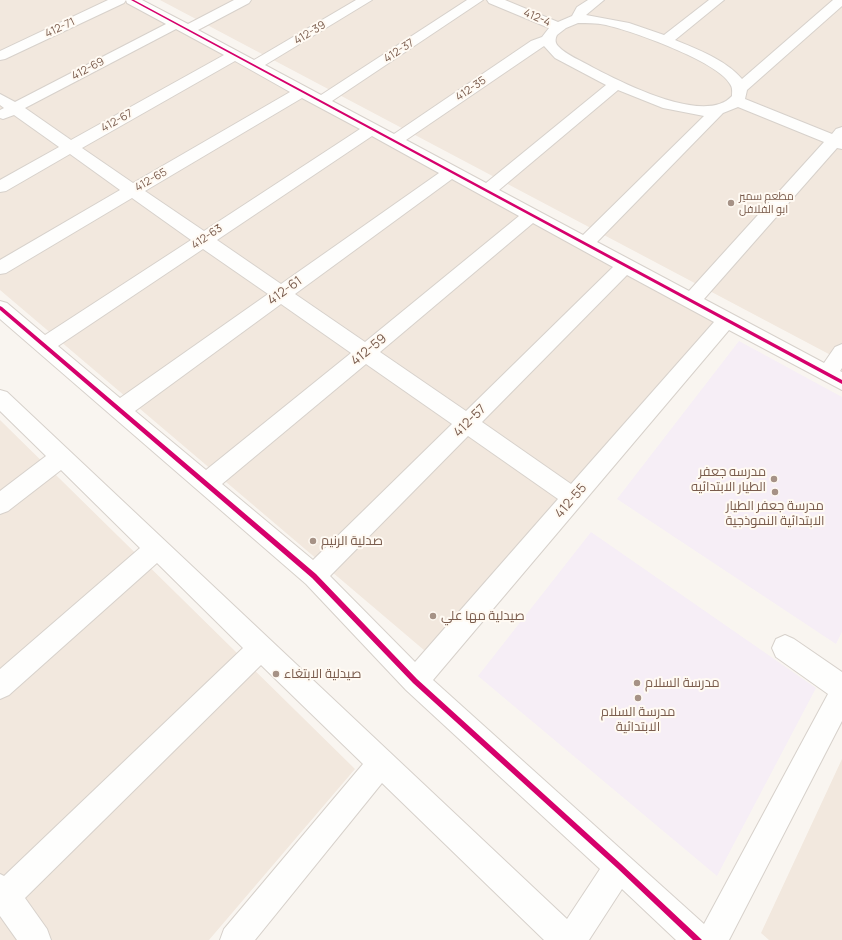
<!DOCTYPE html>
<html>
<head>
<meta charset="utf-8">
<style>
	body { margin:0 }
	canvas { display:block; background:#f9f5f0 }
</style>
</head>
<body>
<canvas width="842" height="940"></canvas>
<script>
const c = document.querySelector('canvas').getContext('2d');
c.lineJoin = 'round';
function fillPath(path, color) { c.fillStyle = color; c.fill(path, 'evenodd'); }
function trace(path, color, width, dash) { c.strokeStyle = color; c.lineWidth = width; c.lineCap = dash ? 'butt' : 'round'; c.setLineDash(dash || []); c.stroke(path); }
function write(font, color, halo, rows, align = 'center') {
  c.font = font + ' Manrope,Cairo,sans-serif'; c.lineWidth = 4; c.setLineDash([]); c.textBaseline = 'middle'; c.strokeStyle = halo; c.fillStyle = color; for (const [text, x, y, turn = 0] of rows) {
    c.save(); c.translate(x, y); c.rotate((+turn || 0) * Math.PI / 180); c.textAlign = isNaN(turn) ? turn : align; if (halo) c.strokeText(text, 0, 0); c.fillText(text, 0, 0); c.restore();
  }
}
fillPath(new Path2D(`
	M0,0H137L724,321L431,656L0,290Z
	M160,0H842V362V361Z
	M0,420L355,769L209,940H0Z
	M842,759V940H769L761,933Z`), '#f2e8de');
fillPath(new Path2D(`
	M739,341L842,397V632L836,644L617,499Z
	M591,532L816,688L717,876L478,676Z`), '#f6eef6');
const minor = new Path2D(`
	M108,0H142L188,24L234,0H251L249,3L198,30L254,60L356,0H372L265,65L321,95L467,0H483L332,101L394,134L531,41L542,37L549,28L489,3L487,0H505L558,22L572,16L577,7L588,0H604L586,15L629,23L664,35L709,0H724L675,40C697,49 726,60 742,79L833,0H842V6L747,90L745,99L832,134L836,129L842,127V149L837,148L704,299L824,363L835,347L842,344V368L840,371L842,372V390L729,330L433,680L704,924L828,694L776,657L772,648L776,639L785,635L794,639L842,672V721L729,940H676L622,889L589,940H544L382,783L255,940H220L224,929L363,764L261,665L25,898L47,929L51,940H17L0,916V874L4,876L243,648L157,563L9,695L0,699V669L140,548L61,470L8,511L0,514V491L46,456L0,411V390L7,392L567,919L600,869L406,690L306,584L0,319V301L7,303L45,335L191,240L132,198L6,273L0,274V260L120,190L70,154L6,191L0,192V180L59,147L14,115L3,119L0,118V110L4,108L0,105V94L15,102L166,24L127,3L126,0L124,3L5,59L0,60V51ZM578,23C587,23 596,23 606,25C632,31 717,61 730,84C733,88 732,92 732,96C705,126 621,82 592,67C582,61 566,55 558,46C555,43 555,39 557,35L566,28ZM176,29L224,55L71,140L25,108ZM544,46L555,58L606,85L486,183L406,140ZM235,61L290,92L133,183L82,148ZM618,90L663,108L704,116L583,235L499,190ZM302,98L360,129L204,231L145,191ZM738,107L824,142L689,291L597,242L723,113ZM372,136L439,173L281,284L217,240ZM452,179L519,216L365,342L295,294ZM533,223L613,267L466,411L380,352ZM203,249L268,294L120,398L58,346ZM627,275L714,322L571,484L482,422ZM281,304L351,353L206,470L135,411ZM366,364L452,424L313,560L222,484ZM468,436L558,499L415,662L330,576Z`);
trace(minor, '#d7d1cb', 2);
fillPath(minor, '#fefefd');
fillPath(new Path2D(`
	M131,0H134L842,380V384Z
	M0,306L2,307L316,574L417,679L621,864L700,938L702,940H693L617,868L413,683L312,578L0,310Z`), '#d6006c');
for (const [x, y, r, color] of [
	[731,203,4,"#a69286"],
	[774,479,4,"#a69286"],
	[775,492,4,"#a69286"],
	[313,541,4,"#a69286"],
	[433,616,4,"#a69286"],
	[276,674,4,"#a69286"],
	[637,683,4,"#a69286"],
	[638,698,4,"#a69286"]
]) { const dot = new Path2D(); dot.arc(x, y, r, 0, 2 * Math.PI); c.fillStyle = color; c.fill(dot); trace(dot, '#fffaf3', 1.5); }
write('11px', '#7a5c4d', '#fffaf3', [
	["412-4",537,18,23],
	["412-71",60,28,-25],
	["412-39",310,33,-31],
	["412-37",399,51,-33],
	["412-69",88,69,-28],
	["412-35",471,89,-34],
	["412-67",117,121,-29],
	["412-65",151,180,-30],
	["412-63",207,237,-34]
]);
write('11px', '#7a5c4d', '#fffaf3', [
	["مطعم سمير",739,197],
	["ابو الفلافل",739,210]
], 'left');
write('13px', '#7a5c4d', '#fffaf3', [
	["412-61",285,291,-36],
	["412-59",369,350,-39],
	["412-57",470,421,-45],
	["412-55",571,501,-49]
]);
write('13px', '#7a5c4d', '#fffaf3', [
	["مدرسه جعفر",766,472,"right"],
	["الطيار الابتدائيه",766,487,"right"],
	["مدرسة جعفر الطيار",775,506,"center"],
	["الابتدائية النموذجية",775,521,"center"],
	["صدلية الرنيم",321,541],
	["صيدلية مها علي",441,616],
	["صيدلية الابتغاء",284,674],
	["مدرسة السلام",645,683],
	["مدرسة السلام",638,712,"center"],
	["الابتدائية",638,727,"center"]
], 'left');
</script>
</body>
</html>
